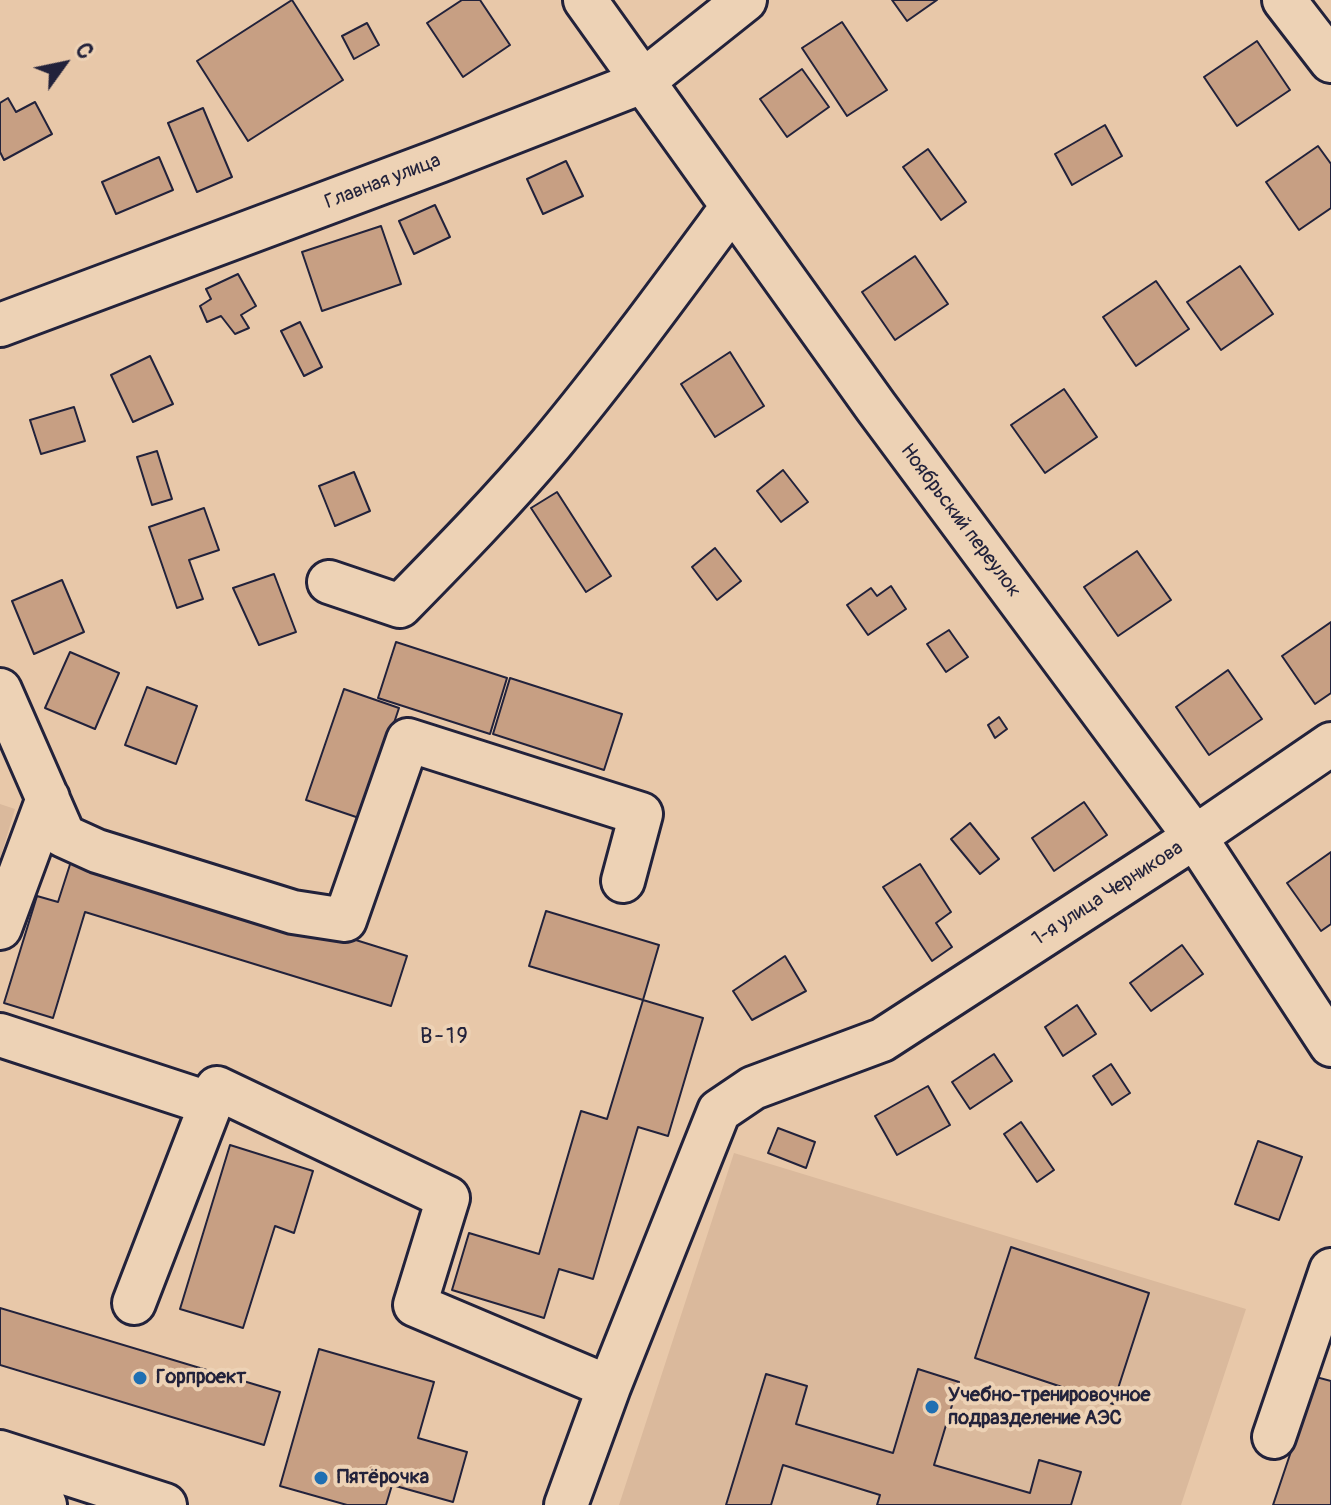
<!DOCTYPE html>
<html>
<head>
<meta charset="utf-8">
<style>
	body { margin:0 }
	#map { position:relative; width:1331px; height:1505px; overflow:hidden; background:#e8c8a9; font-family:Pangolin,sans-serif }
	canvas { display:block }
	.north { position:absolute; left:24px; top:24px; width:80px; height:80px; -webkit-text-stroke:6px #edd2b5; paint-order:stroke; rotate:57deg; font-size:22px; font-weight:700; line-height:32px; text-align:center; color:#22223b }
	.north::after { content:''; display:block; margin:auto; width:28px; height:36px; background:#22223b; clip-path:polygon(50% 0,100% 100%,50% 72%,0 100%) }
</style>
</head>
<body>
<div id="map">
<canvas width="1331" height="1505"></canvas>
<div class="north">С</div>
</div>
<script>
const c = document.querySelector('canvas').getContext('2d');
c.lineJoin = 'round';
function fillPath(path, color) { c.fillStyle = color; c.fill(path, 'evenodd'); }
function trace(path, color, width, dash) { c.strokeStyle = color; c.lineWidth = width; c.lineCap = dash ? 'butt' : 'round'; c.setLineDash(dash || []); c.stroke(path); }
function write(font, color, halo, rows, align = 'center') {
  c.font = font + ' Pangolin,sans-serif'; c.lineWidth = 8; c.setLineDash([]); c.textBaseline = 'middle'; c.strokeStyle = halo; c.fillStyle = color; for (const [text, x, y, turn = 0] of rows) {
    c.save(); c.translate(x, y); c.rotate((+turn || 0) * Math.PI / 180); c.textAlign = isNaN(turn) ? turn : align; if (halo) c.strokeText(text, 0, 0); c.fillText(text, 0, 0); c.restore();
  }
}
fillPath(new Path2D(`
	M0,804L15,809L0,859Z
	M734,1153L1246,1309L1181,1505H619Z`), '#dab99c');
const building = new Path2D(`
	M292,0L343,80L248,141L197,61Z
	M462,0H480L510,45L463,77L427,23Z
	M892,0H937L907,21Z
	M842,22L887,90L847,116L802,48Z
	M367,23L379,45L354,59L342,36Z
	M1257,41L1290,90L1237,126L1204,77Z
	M802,69L829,107L787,137L760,99Z
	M8,98L16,112L35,102L52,134L4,160L0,152V103Z
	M203,108L232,177L197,192L168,123Z
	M1105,125L1122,156L1072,185L1055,154Z
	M1318,146L1331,164V208L1299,230L1266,182Z
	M928,149L966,202L941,220L903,167Z
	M159,157L173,190L116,214L102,182Z
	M566,161L583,196L543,214L527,179Z
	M435,205L450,237L414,254L399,221Z
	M381,226L401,284L322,311L302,252Z
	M915,256L948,304L895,340L862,292Z
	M1240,266L1273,314L1221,350L1187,302Z
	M238,274L256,306L241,315L249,328L235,334L221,316L207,322L200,306L211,299L206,289Z
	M1156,281L1189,329L1136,366L1103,317Z
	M300,322L322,367L304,376L281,331Z
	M730,352L764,406L715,437L681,384Z
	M150,356L173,404L133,422L111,375Z
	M1064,389L1097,437L1045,473L1011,425Z
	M74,407L85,441L41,454L30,420Z
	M157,451L172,499L152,505L137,457Z
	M783,470L808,502L781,522L757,491Z
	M354,472L370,511L335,526L319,486Z
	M557,492L611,576L586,592L531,508Z
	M204,508L219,550L189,560L203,599L177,608L149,527Z
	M715,548L741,581L717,600L692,567Z
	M1137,551L1171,600L1118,636L1084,587Z
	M274,574L296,632L259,645L233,588Z
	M62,580L84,632L34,654L12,601Z
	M891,586L906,609L868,635L847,605L871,588L877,596Z
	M1331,622V693L1315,704L1282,656Z
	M949,630L968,657L946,672L927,644Z
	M396,642L507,678L490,734L378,698Z
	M70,652L119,673L95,729L45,708Z
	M1228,670L1262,719L1209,755L1176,707Z
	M510,678L622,714L604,770L493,734Z
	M147,687L197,706L176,764L125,745Z
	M344,689L399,708L362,819L306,800Z
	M999,717L1007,729L995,738L988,725Z
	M1084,802L1107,835L1054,871L1032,838Z
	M970,823L999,859L980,874L951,839Z
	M74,852L407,956L391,1006L85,912L53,1018L4,1003L37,896L58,902Z
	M1331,852V924L1321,931L1287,883Z
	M920,864L951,912L936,923L952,947L932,961L883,887Z
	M546,911L659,945L643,1000L529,966Z
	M1182,945L1203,974L1151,1011L1130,983Z
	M785,956L806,991L752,1020L733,991Z
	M643,1000L703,1018L668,1136L638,1127L593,1279L559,1269L544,1318L452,1290L469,1233L539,1254L581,1111L607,1119Z
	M1077,1005L1096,1034L1063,1056L1045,1027Z
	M994,1054L1012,1081L970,1109L952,1082Z
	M1111,1064L1130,1093L1112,1105L1093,1076Z
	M928,1086L950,1125L897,1155L875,1116Z
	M1021,1122L1054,1170L1037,1182L1004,1134Z
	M778,1128L815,1142L806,1168L768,1153Z
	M1258,1141L1302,1157L1279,1220L1235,1204Z
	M230,1145L313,1171L294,1233L275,1226L243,1328L180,1309Z
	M1011,1247L1149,1293L1113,1404L975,1358Z
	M0,1308L280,1392L264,1445L0,1365Z
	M319,1349L434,1382L418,1438L467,1452L453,1502L392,1485L386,1505H347L280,1486Z
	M918,1369L959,1382L934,1465L1030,1493L1039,1460L1081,1472L1071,1505H877L880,1495L783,1465L771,1505H726L766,1374L807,1386L796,1424L893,1453Z
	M1316,1377L1331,1381V1505H1273Z`);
fillPath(building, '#c79f83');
trace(building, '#22223b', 2);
const minor = new Path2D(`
	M585,0L876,407L1195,837L1331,1045
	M1284,0L1331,61
	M0,325L439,161L642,82L745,0
	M329,582L400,606C451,554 503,501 550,445C614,368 673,287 732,207
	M0,690L64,836L97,851L293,912L345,920L408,740L641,814L623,881
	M0,928L48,798
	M0,1035L211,1104
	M134,1303L217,1088L448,1198L415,1305L609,1387
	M1274,1437L1331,1270
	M0,1452L165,1505
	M0,1491L45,1505
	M566,1505L609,1387L719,1111L753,1088L882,1040L1195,837L1331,744`);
trace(minor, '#22223b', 48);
trace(minor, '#edd2b5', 42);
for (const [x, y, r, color] of [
	[140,1378,8,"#1f6fb2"],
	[932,1407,8,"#1f6fb2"],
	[321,1478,8,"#1f6fb2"]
]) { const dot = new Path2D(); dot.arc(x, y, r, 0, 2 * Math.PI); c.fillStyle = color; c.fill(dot); trace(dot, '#edd2b5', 3); }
write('20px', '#22223b', '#edd2b5', [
	["Главная улица",383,182,-21],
	["Ноябрьский переулок",960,521,53],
	["1-я улица Черникова",1108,894,-33]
]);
write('bold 20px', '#22223b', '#edd2b5', [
	["Горпроект",156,1378],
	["Учебно-тренировочное",948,1396],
	["подразделение АЭС",948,1419],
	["Пятёрочка",337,1478]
], 'left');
c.letterSpacing = '2px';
write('22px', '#22223b', '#edd2b5', [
	["В-19",445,1037]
]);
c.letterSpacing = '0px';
</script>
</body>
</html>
